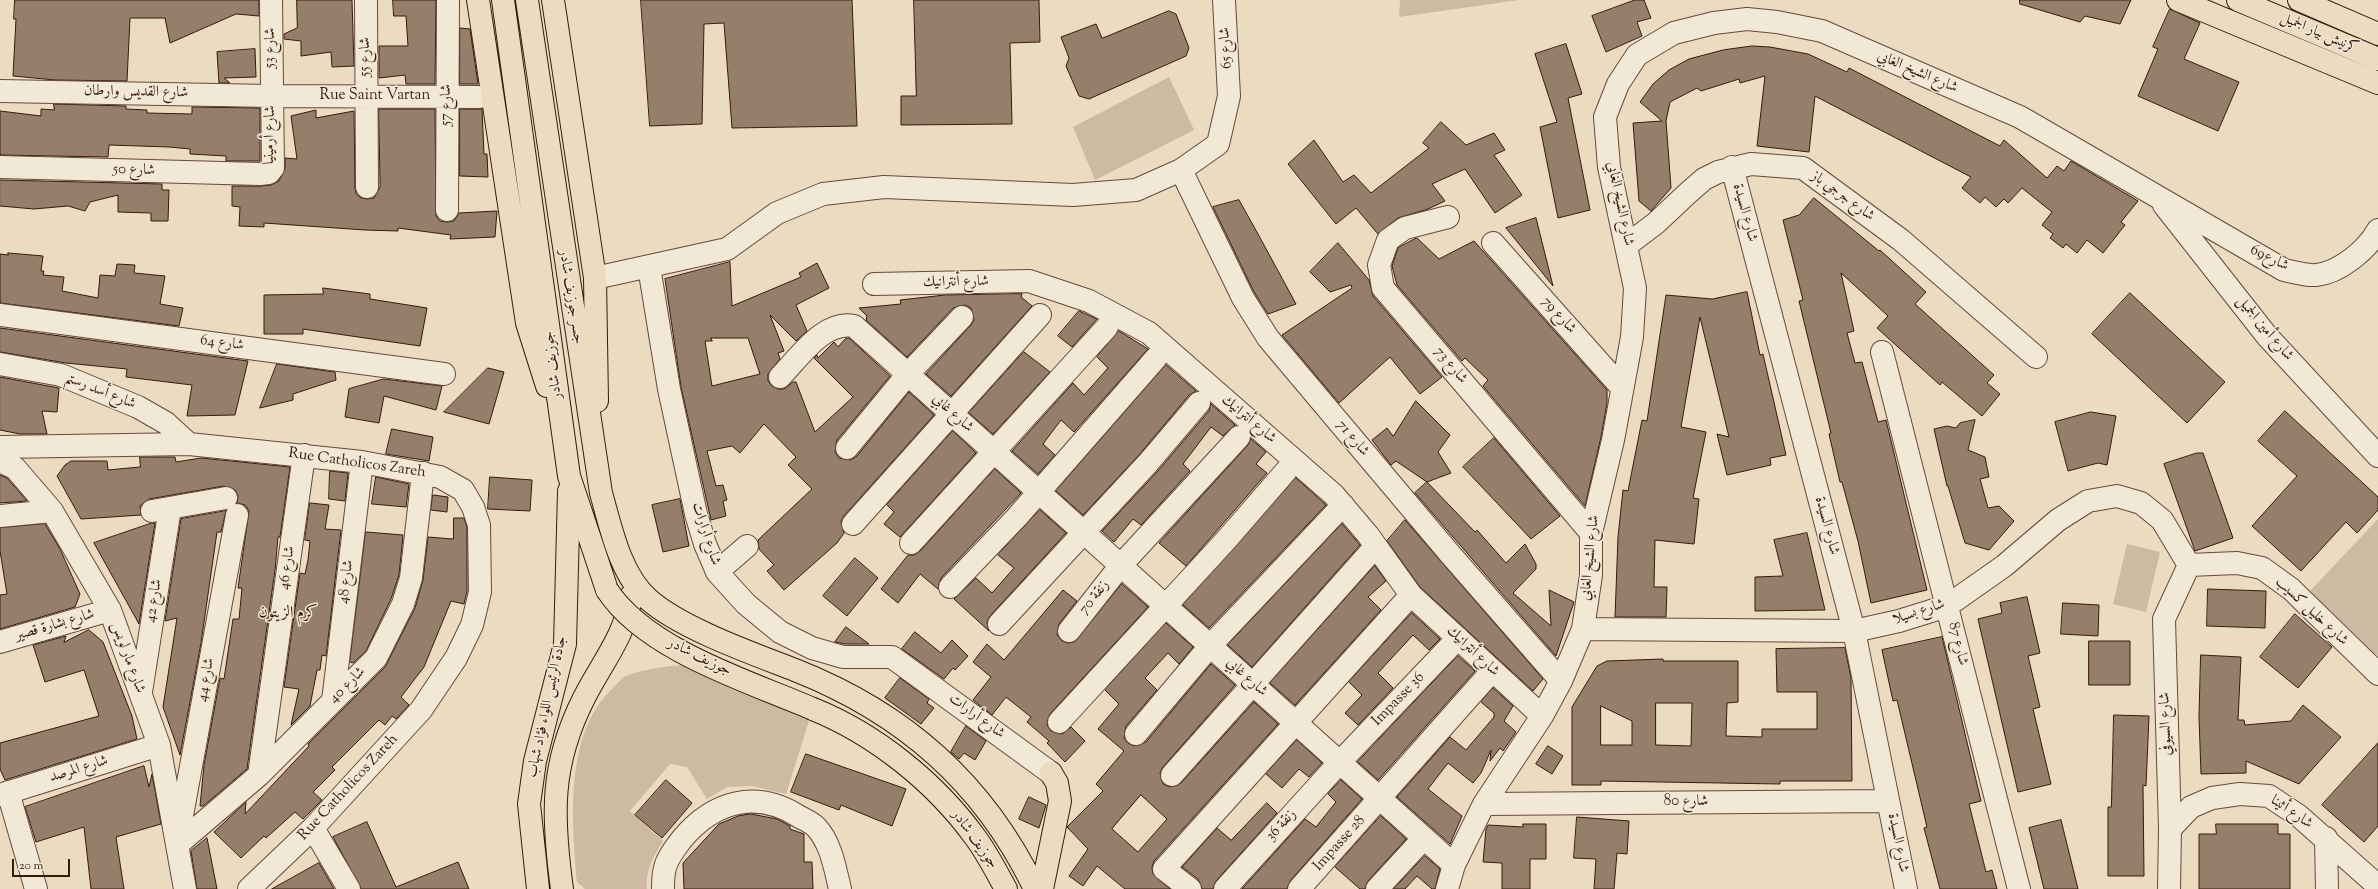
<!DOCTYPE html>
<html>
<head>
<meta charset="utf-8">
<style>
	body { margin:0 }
	#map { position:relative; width:2378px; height:889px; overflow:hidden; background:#ebdbc0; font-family:"Sorts Mill Goudy",serif }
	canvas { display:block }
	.scale { position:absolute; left:12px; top:859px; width:58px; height:18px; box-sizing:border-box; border:2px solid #371a0d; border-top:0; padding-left:5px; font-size:12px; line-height:14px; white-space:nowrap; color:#371a0d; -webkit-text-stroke:3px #f2e8d6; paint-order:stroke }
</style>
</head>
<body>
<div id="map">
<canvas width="2378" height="889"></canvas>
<div class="scale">20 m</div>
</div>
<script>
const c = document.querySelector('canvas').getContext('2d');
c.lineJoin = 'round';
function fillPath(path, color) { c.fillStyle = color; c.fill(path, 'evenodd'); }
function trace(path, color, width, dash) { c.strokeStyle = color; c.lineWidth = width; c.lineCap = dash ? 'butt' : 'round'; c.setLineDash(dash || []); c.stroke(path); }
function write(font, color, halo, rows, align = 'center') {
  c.font = font + ' "Sorts Mill Goudy",Amiri,serif'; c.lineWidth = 3; c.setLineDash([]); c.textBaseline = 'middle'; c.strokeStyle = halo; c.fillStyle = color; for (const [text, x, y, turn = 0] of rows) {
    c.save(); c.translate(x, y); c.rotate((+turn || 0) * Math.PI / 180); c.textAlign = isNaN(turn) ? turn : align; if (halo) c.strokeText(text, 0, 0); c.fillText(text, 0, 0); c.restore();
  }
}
fillPath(new Path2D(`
	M1400,0H1519L1399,17Z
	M1169,77L1194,130L1095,180L1073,127Z
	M2378,519V658L2310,591Z
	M2127,544L2160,552L2146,612L2113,604Z
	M681,665L809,721L786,794L752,786L727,787L707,799L687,767L670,764L630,811L663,841C654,855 645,871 647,889H585L577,882C572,823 564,735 611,690C615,686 620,680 624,677C642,669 663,667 681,665Z`), '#ccbaa2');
const building = new Path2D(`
	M15,0H259V16L236,14L170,43L165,18H130L127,81L55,80L13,76L16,19H14Z
	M297,0H352L354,66L332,67L331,52L301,56V41L284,39V34L297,28Z
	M393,0H436L435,84H406L405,75L379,78V46H408L406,16H394Z
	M641,0H852L857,126L732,128L724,23L704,24L702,124L650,126Z
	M914,0H1039L1040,42L1010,43L1012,124L901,125V96H916Z
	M1635,0H1644L1651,18L1637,22L1642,36L1606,52L1592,16Z
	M2020,0H2131L2120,24L2085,16L2080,22L2020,4Z
	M2170,9L2200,23L2184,59L2239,82L2218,131L2138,96L2158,49L2153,47Z
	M1169,11L1176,14L1189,48L1186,56L1089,99L1079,96L1066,66L1069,58L1061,37L1096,24L1102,38Z
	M460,28L470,29L478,84H460Z
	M1566,44L1582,94L1568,98L1590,210L1558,218L1540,127L1557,122L1535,54Z
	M1752,46L1770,47L1808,54L1847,72L1849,68L2000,146L2004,140L2047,178L2057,166L2064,171L2071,161L2138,201L2121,222L2125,225L2103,253L2087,240L2077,253L2066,244L2063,248L2050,238L2053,234L2042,225L2052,212L2022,188L2008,203L2004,199L1996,207L1985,197L1980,203L1962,188L1971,177L1815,96L1809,152L1757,146L1765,76L1740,83L1739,79L1701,91L1697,88L1670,102L1666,121L1671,188L1651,211L1639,201L1633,123L1662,121L1640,102L1653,84L1669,70L1689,59L1723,50Z
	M255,49L256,77L224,78L230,83H219L217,52Z
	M54,104L126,106V109L147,110V113L192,114V107L260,108V161H226V156L190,154V149L169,147L109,145L108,157L0,155V111L41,116V109L54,110Z
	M379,109H435L436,216L440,221L447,222L454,221L459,213L497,211L495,237L450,239L451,235L398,228V231L365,230L264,223V227L239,226L240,207L232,206V186H261L271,185L279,181L285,168V158L297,159L291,116L316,110V118L354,111L355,187L356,194L361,198L367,199L374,198L380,187Z
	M460,109H482L484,154H487L488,177L460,176Z
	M1441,122L1466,145L1494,133L1505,150L1494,155L1522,195L1495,213L1465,169L1432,184L1445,201L1428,209L1398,218L1378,234L1356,208L1336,224L1288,164L1314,140L1343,182L1354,175L1371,193L1429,148L1423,143Z
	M0,180L162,184V190H169L168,221H151V213L118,212V195L90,202L85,211L68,206L34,209L0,206Z
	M1814,198L1879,251L1880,250L1926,292L1915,304L1994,375L1987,383L2000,394L1982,416L1942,382L1940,385L1877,328L1888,316L1841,273L1854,331L1847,333L1855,363L1862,362L1878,422L1886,420L1927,590L1871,603L1858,541L1842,482H1840L1829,434L1831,433L1799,301L1803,300L1783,220L1799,215Z
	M1239,200L1258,234L1296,304L1268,314L1254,292L1213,207Z
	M1536,218L1553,286L1506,228Z
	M1417,238L1439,259L1474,241L1607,390V403L1601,437L1585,506L1483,386L1488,380L1465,358L1462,361L1397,285L1392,266L1398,248Z
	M1338,243L1369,280L1373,296L1442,377L1420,394L1390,357L1339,403L1282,335L1352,288L1351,285L1330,292L1310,272Z
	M8,253L43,256L41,271H44L43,275L64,277L62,291L98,298L100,275L115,276L117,264L135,265L134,273L165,276L160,304L183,308L179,326L0,303V254L8,255Z
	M730,262L732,306L801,277L799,273L817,263L829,288L796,305L807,331L796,341L770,315L784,351L778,353L780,359L768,374V381L772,386L778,389H784L793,382H796L815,432L853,397L814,358L817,355L818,358L834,342L838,347L846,338H849L890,376L837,440L835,452L839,458L851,460L857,456L909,392L934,415L844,516L841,522L844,533L837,543L784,590L767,571L774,565L759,549L758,540L812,489L788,465L796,457L764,424L740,453L732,446L707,451L716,486L723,485L727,500L723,501L726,516L711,520L681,387L665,279ZM711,338H748L760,374L712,386L705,341H712Z
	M323,288L370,294V299L427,308L420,346L303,329V334H264V295L323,294Z
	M1747,292L1760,355L1763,354L1786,455L1770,458L1771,465L1727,475L1717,434L1729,437L1700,317L1681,427L1706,432L1693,498L1699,499L1694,544L1655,540L1654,587H1667L1666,617H1615L1618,537L1623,490L1628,491L1642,420L1647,421L1666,295L1712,299Z
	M2130,293L2225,382L2187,423L2092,334Z
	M1022,294L1021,297L1032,306L951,396L926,374L971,325L974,320L971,308L965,305L953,308L907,357L866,320L867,316L859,308L901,304L900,300L945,295Z
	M1079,311L1097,319L1072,347L1058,336Z
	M0,328L248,361L235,415L187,416L192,385L126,377L127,369L66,363L0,352Z
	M1119,331L1148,349L1074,432L1061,420L1043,444L1055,455L1038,474L1012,451L1073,383L1084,395L1108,368L1097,357Z
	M1024,352L1050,372L993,434L969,413Z
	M277,364L335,372L336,380L293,394V400L260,408Z
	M1166,365L1196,391L1189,395L1139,455L1083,515L1056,491Z
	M488,368L504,372L489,424L444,412Z
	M0,377L59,388L57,412L42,411L47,434H20L0,430Z
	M384,379L442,386L436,410L384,396L379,423L345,417L349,389Z
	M1416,401L1450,435L1438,452L1451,473L1427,482L1396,461L1391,465L1372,440L1387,428L1393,436Z
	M1211,404L1235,425L1223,436L1211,427L1183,464L1190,471L1141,525L1133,519L1114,542L1102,531L1158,471L1209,411Z
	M2285,411L2378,497V510L2357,533L2346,522L2301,571L2252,526L2297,476L2258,441Z
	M2091,412L2116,416L2107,465L2098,463L2068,471L2055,422Z
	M1975,420L1968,450L1985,457L1989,477L1980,479L1988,508L1999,506L2014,521L1989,550L1965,543L1948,486H1947L1934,429L1947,426L1956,428L1960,423Z
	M392,429L433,437L429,461L386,454Z
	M953,431L976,453L900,537L884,524L894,512L887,505Z
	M1494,438L1560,516L1531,539L1463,467Z
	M1251,439L1266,452L1256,464L1267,473L1186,566L1159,543L1248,445Z
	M2197,453H2203L2233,538L2195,551L2164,464Z
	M140,457H175L176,462L201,458L290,467L280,537H278L275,570L247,769L203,806H200L204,765L220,678L224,679L233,619H239L242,588H238L249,511L245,505L237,503L238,496L235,490L224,486L149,499L140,506L141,515L81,519L57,476L65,465L71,461H107L108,470L140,467Z
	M995,469L1021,493L941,578L938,589L920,574L898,603L881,589L908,555H914L920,551Z
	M330,471L348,473L345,501L329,499Z
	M0,475L7,478L27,501L0,503Z
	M376,477L409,484L406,507L372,504Z
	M490,477L532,480L530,511L488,509Z
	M1296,478L1326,505L1209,628L1183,605Z
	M1427,482L1475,532L1477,530L1506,563L1525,544L1536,564V569L1513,593L1551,626L1549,590L1574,602L1556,656L1415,493Z
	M433,495L448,497L447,512L431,510Z
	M680,499L689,546L663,552L652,505Z
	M310,503L329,505L325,529L341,530L326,656L322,655L320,670H317L310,706L291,725L299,689L284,687L300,573L305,574L308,560L310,541L305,540Z
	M1040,510L1066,533L990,616L987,622L989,631L954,599L976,578L992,593L1014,568L998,555Z
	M226,511L221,532H217L201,643L180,755L163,707L177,618L165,621L181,519Z
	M454,518H464L467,527V591L464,604L451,601L424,667L401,697L409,705L396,719L392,716L385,725L379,720L332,767L335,770L313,792L322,800L303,819L295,812L266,838L264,836L241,858L214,832L246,802L245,814L309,746L308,744L385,667L415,608L423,580L428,537L453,539Z
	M1405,520L1543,679L1533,691L1420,587L1387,541Z
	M152,523H155L139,624L94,543Z
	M45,524L60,549L80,594L75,607L0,629V595L7,594L0,551V528Z
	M1342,524L1360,545L1252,667L1228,645Z
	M366,532L403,535L399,575L391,599L366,651L353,663L350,662Z
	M1807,533L1825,610L1755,611V577L1783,576L1774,540Z
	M855,558L878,578L847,616L823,596Z
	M1375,566L1386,581L1368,597L1381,610L1295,705L1270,683Z
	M1122,584L1148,607L1050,714L1047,725L1051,731L1062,734L1071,727L1085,741L1065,762L1047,743L1049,741L1027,722L1031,717L1006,697L992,715L973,700L991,677L973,662L987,644L1004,660L1063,590L1077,601L1059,624L1057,635L1062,641L1068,643L1074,642Z
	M2208,589L2266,591L2265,628L2207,626Z
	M2027,597L2040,653L2028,656L2040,707L2033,709L2051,784L2018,792L1978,619L2002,613L2000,603Z
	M2063,603L2099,605L2098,636L2061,634Z
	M1412,613L1440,639L1429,650L1413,635L1378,673L1393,688L1358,725L1345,713L1362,695L1349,682Z
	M2295,614L2332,647L2298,688L2260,657Z
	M1166,623L1193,647L1179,664L1168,653L1145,678L1157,690L1126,726L1124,738L1128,743L1134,746L1146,742L1211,664L1235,685L1163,767L1160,773L1163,784L1170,787L1181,783L1254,702L1278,724L1154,861L1152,867L1153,874L1170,889H1125L1097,866L1083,886L1069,876L1088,849L1067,827L1103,791L1096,784L1124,751L1098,729L1119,704L1105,690ZM1141,795L1167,819L1138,852L1112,829Z
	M846,627L869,644H845L835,642Z
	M89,630L103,642L132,716L137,739L5,780L0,769V743L99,716L84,670L45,682L33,645L66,636L64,642Z
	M915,632L941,653L952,640L968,656L955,670L953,668L944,679L902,649Z
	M1942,637L1981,801L1969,804L1986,872L1992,870L1997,889H1940L1924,828L1927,827L1897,700L1893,701L1882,650Z
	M2089,641H2130V685H2089Z
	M1845,648L1851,678L1852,781H1780V784L1601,781V785H1572V707L1597,666L1607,661L1663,659V661H1738V702L1727,703L1726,736L1762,737V729H1817V692H1777L1776,649ZM1656,703H1692L1691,746L1656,745ZM1601,706L1632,721V745H1601Z
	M2201,655L2241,657L2238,720H2244L2245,725L2291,721L2303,705L2341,737L2299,784L2246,761V773L2201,774L2199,717Z
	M1458,656L1475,671L1378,780L1358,762Z
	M900,678L929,699L927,703L934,708L921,724L885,698Z
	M1493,688L1513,706L1504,721L1516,732L1503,751L1500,748L1490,761L1491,750L1481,773L1473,783L1448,763L1428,789L1462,816L1450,844L1397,797L1450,737L1466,750L1494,717V713L1481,702Z
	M2114,715L2149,716L2146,786L2143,785L2144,876H2108V807H2111Z
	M966,726L986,741L975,760L964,753L959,759L951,752Z
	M1297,740L1322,763L1309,777L1299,769L1282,788L1266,774Z
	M2378,743V826L2364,842L2322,805Z
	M1548,746L1563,756L1552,774L1536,764Z
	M806,754L906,789L892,826L841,805L839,810L791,792Z
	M144,766L149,787L152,774L161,824L116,837L124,889H91L84,827L36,842L25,807Z
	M666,780L692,803L662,838L635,815Z
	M1341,780L1362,799L1290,881L1287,889H1242L1305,819L1316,827L1336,802L1328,794Z
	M1029,797L1046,805L1039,828L1019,819Z
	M1267,803L1277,813L1216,881L1213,889H1202L1198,879L1182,867L1217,828L1231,840Z
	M751,814L777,819L790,826V829L804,834V862H812L813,889H684L683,863L719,824L738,816Z
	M1381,816L1406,839L1368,881L1365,889H1360L1335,867Z
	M1577,817L1629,821L1627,854L1617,853L1614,889H1594L1596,859L1574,858Z
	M2061,820L2078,889H2044L2029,828Z
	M367,822L396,887L458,862L469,889H361L333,837Z
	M1523,824H1546V859H1530V889H1502V863L1483,862L1486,829L1488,825L1523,827Z
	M2216,824H2278V834H2290V889H2199V834H2216Z
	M207,838L217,889H197L191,851Z
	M1425,856L1440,869L1435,889H1432L1417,876L1405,889H1394Z
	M319,863L334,889H272Z`);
fillPath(building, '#957e6a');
trace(building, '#371a0d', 1);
const minor = new Path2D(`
	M366,0L367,187
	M0,91L271,96L479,97
	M0,167L260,174L269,173L273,168L271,0
	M1732,167L1854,631L1906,889
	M1181,170L1243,298L1268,338L1450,554L1561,681
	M2164,205L2267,336L2378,456
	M447,210L448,0
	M1448,217L1405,228L1388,240L1379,265L1383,288L1591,533
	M1493,243L1622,388
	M1627,245L1656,223L1688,193L1704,179L1718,172L1751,164L1803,168L1901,240L2036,357
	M649,267L669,389L696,514L705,544L717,572L746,604L780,632L812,648L843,657H892L1051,773
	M595,278L727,249L777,213L823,194L884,187L1073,195L1136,190L1181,170L1218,144L1229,96L1224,0
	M874,284L1029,281L1089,301L1149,333L1334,495L1368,535L1411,595L1542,716
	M0,315L444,374
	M1882,352L2019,889
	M0,364L61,375L138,407L166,423L189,444
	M780,377C799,358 823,320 854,326L1454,865
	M0,447L189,444L362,462L440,477L463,490L473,507L479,525L480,592L472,625L456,658L421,710L313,828L249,889
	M847,448L908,374L962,317
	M0,461L15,468L52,511L110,610L159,745L185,889
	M152,511L226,498
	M0,516L52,511
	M853,524L1040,315
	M911,543L1107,327
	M2189,565L2237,563L2262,568L2291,589L2378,674
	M717,572L747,546
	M950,587L1017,517L1156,358
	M999,624L1148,463L1199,403
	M1583,629L1854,631L1899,621L1947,606L2004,566L2058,520L2088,501L2117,496L2141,503L2162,520L2189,565
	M1069,631L1121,565L1239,437
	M0,642L110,610
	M141,692L170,508
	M333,701L362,462
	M1059,722L1227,539L1286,471
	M1136,734L1210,646L1343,505
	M259,775L304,455
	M1172,775L1375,547
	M8,792L36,889
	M0,795L159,745
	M1484,804L1888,801
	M313,828L349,889
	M2170,829L2191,807L2212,798L2240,794L2269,796L2299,816L2378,886
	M179,832L237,515
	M2326,838L2327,889
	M177,845L259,775L376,658L403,604L411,578L423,473
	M663,889C663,882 663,874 665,868C667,858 676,847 682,839C713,802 755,789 798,816C803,819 811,822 816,827C831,843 835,868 840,889
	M1190,889L1164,869L1411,595
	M1225,889L1340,762L1458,638
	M1299,889L1492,671
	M1377,889L1424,838
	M1447,889L1454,865L1484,804L1542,716L1561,681L1583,629L1591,575V533L1613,440L1632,337L1635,288L1609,167L1605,117L1618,84L1637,55L1674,33L1714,23L1747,19L1777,22L1822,31L2020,117L2284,270C2294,272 2306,276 2316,275C2339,273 2367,250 2378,230
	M2169,889L2170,829L2164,619L2189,565`);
const highway = new Path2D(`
	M478,0L527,323L547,386
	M503,0L569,476L607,590
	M527,0L601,493C611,528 620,574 648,599C680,628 754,654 795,670C904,713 984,783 1035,889
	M553,0L595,278L597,401
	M2178,0L2378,83
	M2238,0L2378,59
	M2299,0L2378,34
	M813,709C875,734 935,782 975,837C987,853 996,871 1006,889
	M538,889L529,804L535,761L565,644L569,491
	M562,889C552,816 550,765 584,698C601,664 626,635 631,596
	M1042,889L1060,801L1057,783L1051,773`);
trace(minor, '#644a3a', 24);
trace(highway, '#371a0d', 24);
trace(minor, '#f2e8d6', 22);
trace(highway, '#ebdbc0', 22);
const highwayBridge = new Path2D(`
	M607,590C646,650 748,681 813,709`);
trace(highwayBridge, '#371a0d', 24, []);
trace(highwayBridge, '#ebdbc0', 22);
write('15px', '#371a0d', '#f2e8d6', [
	["كرنيش بيار الجميل",2319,34,23],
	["شارع 53",271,48,-90],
	["شارع 65",1227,48,-93],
	["شارع 55",366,57,-90],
	["شارع الشيخ الغابي",1917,73,23],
	["شارع القديس وارطان",136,93,1],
	["Rue Saint Vartan",375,96],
	["شارع 57",447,105,-90],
	["شارع أرمينيا",271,135,-89],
	["شارع 50",134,171,2],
	["شارع جرجي باز",1842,197,36],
	["شارع الشيخ الغابي",1619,204,78],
	["شارع السيدة",1744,213,75],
	["شارع69",2269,259,26],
	["شارع أنترانيك",956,283,-1],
	["جسر جوزيف شادر",570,297,81],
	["شارع 79",1558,316,48],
	["شارع أمين الجميل",2264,329,50],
	["شارع 64",222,344,7],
	["جوزيف شادر",554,365,-97],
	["شارع 73",1450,366,50],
	["شارع أسد رستم",100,392,22],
	["شارع غابي",952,414,42],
	["شارع أنترانيك",1248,420,40],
	["شارع 71",1352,439,50],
	["Rue Catholicos Zareh",357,464,8],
	["شارع السيدة",1826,526,75],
	["شارع أرارات",705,534,72],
	["شارع الشيخ الغابي",1591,558,-84],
	["شارع 46",288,568,-82],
	["شارع 48",347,582,-83],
	["زنقة 70",1095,598,-52],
	["شارع 42",155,601,-81],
	["شارع خليل كسيب",2311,612,43],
	["شارع بسيلا",1919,613,-18],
	["شارع بشارة قصير",55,626,-16],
	["شارع 87",1957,644,76],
	["شارع أنترانيك",1472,652,43],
	["شارع مار لويس",127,658,70],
	["جوزيف شادر",699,658,26],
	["شارع غابي",1246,678,42],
	["شارع 44",207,680,-80],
	["شارع 40",348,686,-45],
	["Impasse 36",1399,700,-46],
	["جادة الرئيس اللواء فؤاد شهاب",548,707,-78],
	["شارع أرارات",976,717,36],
	["شارع السيوفي",2167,724,-92],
	["شارع المرصد",79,770,-17],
	["Rue Catholicos Zareh",349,788,-47],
	["شارع 80",1686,802],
	["شارع أثينا",2291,813,34],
	["زنقة 36",1282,826,-48],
	["جوزيف شادر",974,840,54],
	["شارع السيدة",1897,843,79],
	["Impasse 28",1340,844,-48]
]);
write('16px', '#371a0d', '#f2e8d6', [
	["كرم الزيتون",288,614]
]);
</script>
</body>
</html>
